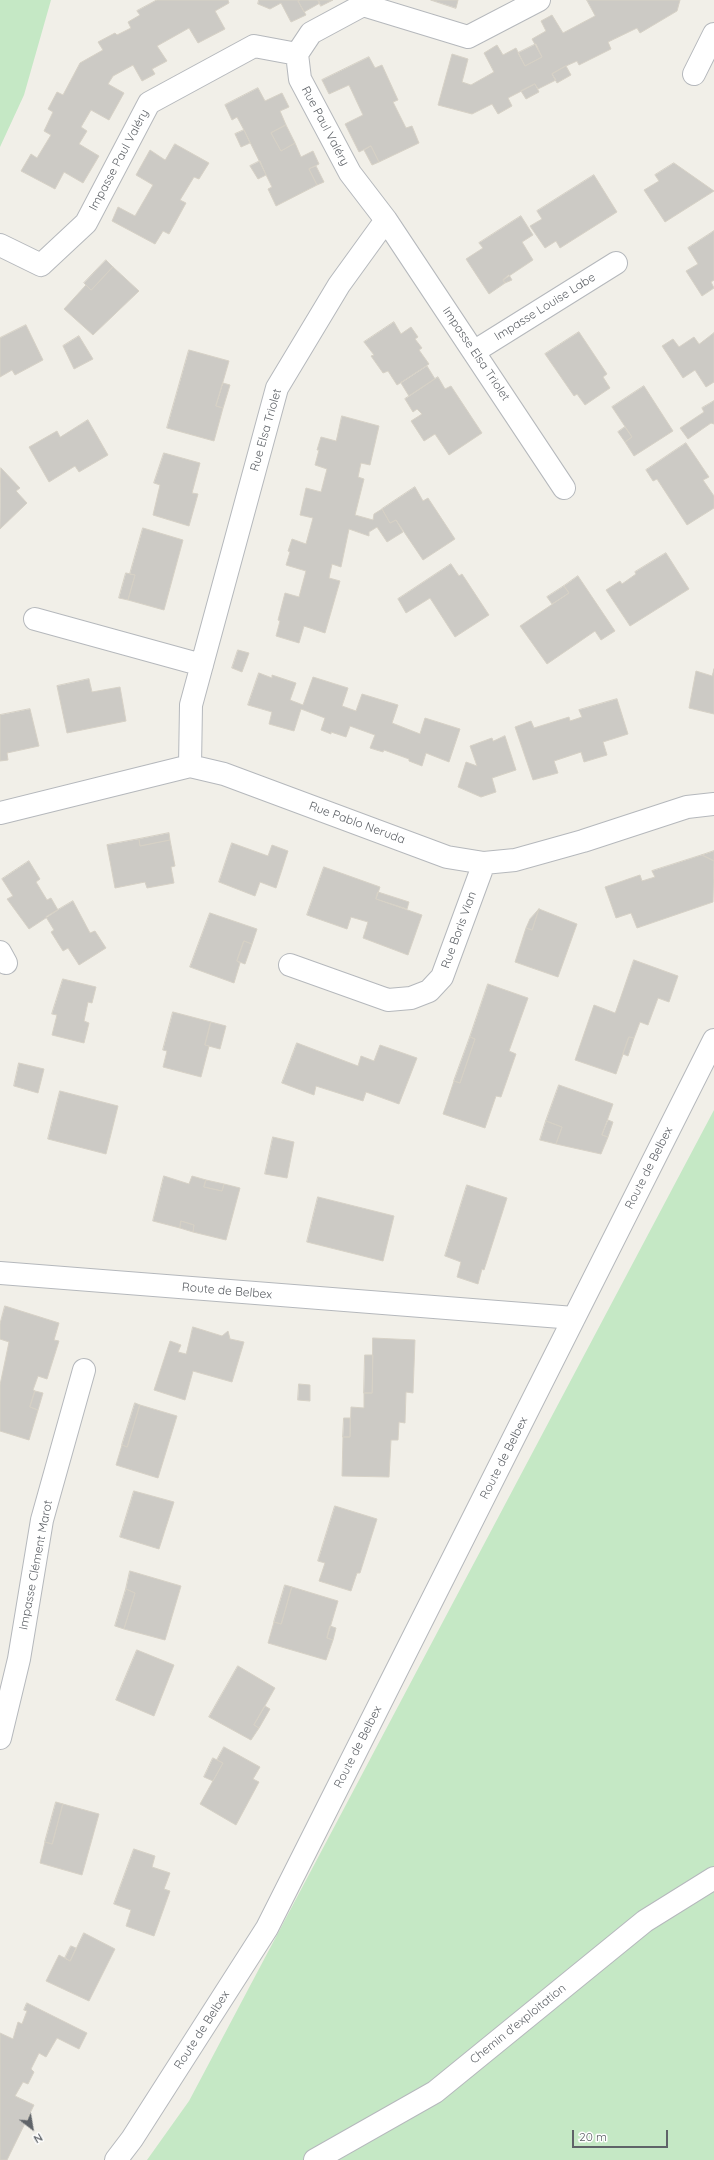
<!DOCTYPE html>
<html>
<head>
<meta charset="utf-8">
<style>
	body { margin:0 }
	#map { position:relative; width:714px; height:2160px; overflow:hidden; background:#f1efe8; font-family:Quicksand,sans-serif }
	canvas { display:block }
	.north { position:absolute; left:12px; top:2108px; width:40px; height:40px; -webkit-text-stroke:3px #fff; paint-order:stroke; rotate:149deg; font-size:11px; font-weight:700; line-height:16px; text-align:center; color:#5f6368 }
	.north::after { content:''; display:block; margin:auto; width:14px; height:18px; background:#5f6368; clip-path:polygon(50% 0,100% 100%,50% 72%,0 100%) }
	.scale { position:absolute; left:572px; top:2130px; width:96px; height:18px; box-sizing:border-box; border:2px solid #5f6368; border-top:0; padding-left:5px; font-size:12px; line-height:14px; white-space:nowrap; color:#5f6368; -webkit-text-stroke:3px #fff; paint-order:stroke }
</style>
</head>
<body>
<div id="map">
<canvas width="714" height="2160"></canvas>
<div class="north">N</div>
<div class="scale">20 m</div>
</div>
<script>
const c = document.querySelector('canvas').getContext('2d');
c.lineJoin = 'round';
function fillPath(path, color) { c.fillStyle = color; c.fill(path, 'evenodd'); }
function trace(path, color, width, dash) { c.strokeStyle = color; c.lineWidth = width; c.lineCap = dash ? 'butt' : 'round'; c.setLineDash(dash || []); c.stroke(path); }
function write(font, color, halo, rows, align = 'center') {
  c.font = font + ' Quicksand,sans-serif'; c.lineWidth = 3.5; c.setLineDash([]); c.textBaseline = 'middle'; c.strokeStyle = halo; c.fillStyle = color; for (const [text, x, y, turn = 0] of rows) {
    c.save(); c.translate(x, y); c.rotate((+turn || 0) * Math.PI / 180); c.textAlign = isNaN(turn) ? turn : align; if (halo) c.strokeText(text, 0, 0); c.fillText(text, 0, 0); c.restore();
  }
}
fillPath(new Path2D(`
	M0,0H51L24,95L0,147Z
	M714,1110V2160H147L189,2101Z`), '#c5e8c5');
const building = new Path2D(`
	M157,0H228L229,3L215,11L225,29L198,43L189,28L157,46L167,61L152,69L155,74L142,81L133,65L113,76L108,84L124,93L109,120L91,110L81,127L87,131L79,144L99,156L83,183L64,172L55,189L21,171L31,154L37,158L51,135L44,131L53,112L48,109L57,92L63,95L80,63L103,50L98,42L115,33L117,35L131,28L128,22L140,15L137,11Z
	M259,0H300L298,1L306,15L291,22L281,3L270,9L258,4Z
	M300,0H318L320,3L304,12L298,1Z
	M318,0H333L321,6Z
	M431,0H458L456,8Z
	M587,0H680L677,11L640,33L637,28L608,42L611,49L579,65L577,61L566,66L552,74L556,80L538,89L535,84L508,98L512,106L498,114L492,104L472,114L438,105L452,54L468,59L462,82L471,85L494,72L484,53L497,45L503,55L516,48L525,66L542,57L532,39L546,31L541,21L552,15L563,33L595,16Z
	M536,44L542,57L525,66L518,53Z
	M369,57L375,68L382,65L398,100L393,102L406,128L412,126L419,143L379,162L371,146L359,152L345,124L363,115L349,85L329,94L322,80Z
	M566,66L571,75L557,83L552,74Z
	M535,84L539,92L526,99L521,91Z
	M258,88L265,101L282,93L289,107L280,111L286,125L271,133L281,151L295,143L301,157L313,151L319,164L309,169L317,185L276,206L268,189L272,187L244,130L237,117L232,120L225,105Z
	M286,125L295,143L281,151L271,133Z
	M244,130L250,143L241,147L235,134Z
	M175,144L209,163L199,179L194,177L180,200L186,203L169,234L163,231L155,244L112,221L118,207L135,216L153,185L136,175L150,150L165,160Z
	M371,146L379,162L372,165L364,150Z
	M260,161L266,175L258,179L250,166Z
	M674,163L714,191L665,222L644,190L659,181L655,175Z
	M316,166L324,182L317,185L309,169Z
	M594,175L617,212L560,248L556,241L545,248L530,226L542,219L537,211Z
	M521,216L533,235L522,242L533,260L503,280L505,283L489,294L466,259L483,248L479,243Z
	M714,231V280L711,282L714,288L702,296L686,271L698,264L688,248Z
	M106,260L113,267L91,290L84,283Z
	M113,267L139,291L93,335L64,309L86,285L91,290Z
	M509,275L512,280L505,283L503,280Z
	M394,322L401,334L411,327L418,337L415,339L422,348L419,350L429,364L397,385L388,371L383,373L371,356L374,355L364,342Z
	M26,325L43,360L15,375L12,370L0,377V338Z
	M579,332L607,374L603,377L610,388L585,405L577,394L574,396L545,354Z
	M714,333V382L706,387L695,370L683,378L662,346L673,339L679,347L694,337L699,344Z
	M79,336L93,359L74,369L63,346Z
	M189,350L229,361L216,406L223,408L214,441L167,428Z
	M427,366L435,379L409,396L401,383Z
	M438,377L445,389L451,386L482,433L449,455L435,434L424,441L411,421L422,414L417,409L413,412L405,399Z
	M223,383L230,385L223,408L216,406Z
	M644,386L673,431L634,456L625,442L632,437L612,407Z
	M714,401V424L711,423L688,439L680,428L704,412L702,408Z
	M342,416L379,426L370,465L361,463L358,477L364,479L355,515L373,520L374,514L382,509L390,523L396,520L403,532L387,542L377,527L369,532V536L349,529L341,567L332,564L329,578L340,581L325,633L304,626L299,643L276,636L280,621L278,620L285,593L299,597L306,571L286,565L290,552L288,551L292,539L306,544L313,518L300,515L306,488L321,492L327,469L315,465L319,450H317L321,437L336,441Z
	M88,420L108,455L79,472L75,466L49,482L29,447L57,431L60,437Z
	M625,427L632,437L625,442L618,432Z
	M686,443L709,477L703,480L714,496V508L687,525L657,479L653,481L646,470Z
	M164,453L200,463L192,493L198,494L189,526L153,515L160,485L154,483Z
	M1,468L20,488L16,491L27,503L0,529Z
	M415,487L423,501L428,498L455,539L423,560L396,520L390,523L382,509Z
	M143,528L183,540L164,610L128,600L135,575L130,574Z
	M666,553L689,589L630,626L606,590L620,581L622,584L636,574L635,572Z
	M451,564L459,576L462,574L489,615L455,637L430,598L406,613L398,599Z
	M126,573L135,575L128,600L119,598Z
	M578,576L615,631L601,640L595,631L547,664L520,626L569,593L564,586Z
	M564,586L569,593L552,604L547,597Z
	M238,650L249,653L242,672L232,668Z
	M714,669V714L689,708L696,671L712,676Z
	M259,673L272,678V675L296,683L290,700L303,705L313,677L348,688L342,706L356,711L362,694L398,705L392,723L420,734L425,718L460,729L449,762L426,753L422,766L409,761V759L384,750L383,752L370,748L375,735L350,726L346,737L331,732V734L321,730L325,718L301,709L294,731L269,724L272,712L248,705Z
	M89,679L92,692L120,687L126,721L67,733L57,686Z
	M617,699L628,734L603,742L607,755L584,762L581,752L554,761L558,773L533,780L515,727L531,721L534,728L569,717L570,721L582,717L579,710Z
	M30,709L39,746L7,753L8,760L0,761V715Z
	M505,736L516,770L492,778L496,792L481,797L458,787L466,762L477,766L470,746L492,738L493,741Z
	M169,833L170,840L140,846L139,839Z
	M139,839L140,846L170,840L175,866L171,867L174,883L147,888L145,882L115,888L107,845Z
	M232,843L268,856L272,845L288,851L276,888L260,882L255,896L219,882Z
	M714,851V861L702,855Z
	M702,855L714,861L713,902L637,928L631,913L616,918L605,887L640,875L642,881L655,877L652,871Z
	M29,861L40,879L36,882L47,900L51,898L58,910L29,929L7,899L13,896L2,879Z
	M324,867L380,887L376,899L422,915L408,955L363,938L368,922L351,917L347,929L307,915Z
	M378,892L409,902L407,909L376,899Z
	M73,901L90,933L95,931L106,948L79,965L68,948L63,951L51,932L54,930L46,917Z
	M539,909L577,924L558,977L515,962L526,928L532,930Z
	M539,909L532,930L526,928L530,919Z
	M210,913L257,929L252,944L244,941L237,961L240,963L234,983L190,967Z
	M244,941L252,944L245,964L237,961Z
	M634,960L678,976L669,1002L658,998L648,1025L640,1022L634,1038L629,1037L616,1074L575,1060L594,1005L615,1013Z
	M63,979L96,987L92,1003L88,1002L84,1021L89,1023L84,1043L52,1035L57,1015L52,1014Z
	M488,984L528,998L509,1051L516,1054L501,1097L496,1096L485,1128L443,1114L454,1081L460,1083L475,1039L470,1037Z
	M173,1012L211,1022L205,1045L209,1046L201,1077L163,1067L167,1051L163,1050Z
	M211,1022L226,1026L220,1049L205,1045Z
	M470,1037L475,1039L460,1083L454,1081Z
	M629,1037L634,1038L628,1056L623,1054Z
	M297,1043L358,1066L361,1056L374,1061L380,1045L417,1058L399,1104L366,1092L363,1101L316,1086L314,1095L282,1083Z
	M19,1063L44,1069L38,1093L14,1086Z
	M559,1085L613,1104L602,1135L608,1137L601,1154L556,1144L562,1127L546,1121Z
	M60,1091L118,1106L106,1154L48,1139Z
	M608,1120L613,1122L608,1137L602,1135Z
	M546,1121L562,1127L556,1144L540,1140Z
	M273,1137L294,1142L287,1178L265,1174Z
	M164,1176L189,1184L192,1176L206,1180L204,1187L222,1191L224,1184L240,1188L226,1240L193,1232L194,1225L181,1221L180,1228L153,1221Z
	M206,1180L224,1184L222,1191L204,1187Z
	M467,1185L507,1198L484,1270L482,1269L478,1284L457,1277L461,1262L445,1256Z
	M318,1197L394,1216L383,1261L307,1242Z
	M181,1221L194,1225L193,1232L180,1228Z
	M5,1306L59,1323L54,1340L59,1341L47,1379L38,1376L33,1390L35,1391L30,1407L38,1410L29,1440L0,1431V1385L9,1342L0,1339V1324Z
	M193,1327L222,1336L228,1331L230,1339L244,1342L232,1382L193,1371L185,1400L154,1390L170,1341L181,1345L178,1352L186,1354Z
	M373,1338L415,1340L413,1393L406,1392L405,1423L399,1422L398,1440H391L389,1477L342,1476L343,1437H350L351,1407L364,1408V1393H372Z
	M365,1355H373L372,1393H364Z
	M299,1384L310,1385V1401L298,1400Z
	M35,1391L43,1393L38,1410L30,1407Z
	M135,1403L140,1405L127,1447L122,1445Z
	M140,1405L177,1416L158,1478L116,1465L122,1445L127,1447Z
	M344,1418H350V1437H343Z
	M134,1491L174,1502L159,1549L120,1537Z
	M335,1506L377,1519L360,1573H357L351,1591L319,1581L325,1563L318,1561Z
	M130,1571L181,1586L165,1640L124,1629L135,1593L126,1589Z
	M285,1585L292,1587L281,1624L274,1622Z
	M292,1587L338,1601L327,1638L333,1640L326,1660L268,1643L274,1622L281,1624Z
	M126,1589L135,1593L124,1629L115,1626Z
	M330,1626L336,1628L333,1640L327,1638Z
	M137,1650L174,1665L154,1716L116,1700Z
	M238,1666L275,1688L254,1725L259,1728L251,1740L209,1717Z
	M265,1706L270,1709L259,1728L254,1725Z
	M224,1747L260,1767L253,1779L259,1782L236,1825L200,1804L223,1763L217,1760Z
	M213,1758L223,1763L213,1781L204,1777Z
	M56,1802L63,1804L52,1844L45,1842Z
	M63,1804L99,1814L82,1875L40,1863L45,1842L52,1844Z
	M134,1849L155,1856L152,1867L170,1873L164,1889L170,1891L154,1936L126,1926L131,1910L114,1904Z
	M84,1933L115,1949L89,2001L46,1981L59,1955L70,1961Z
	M71,1946L76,1948L70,1961L65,1958Z
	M27,2003L87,2033L79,2049L57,2038L46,2057L39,2053L31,2069L34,2072L28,2084L23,2082L15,2096L34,2105L7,2160H0V2033L13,2039L18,2022L22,2024L27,2011L24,2010Z`);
fillPath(building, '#cccac5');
trace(building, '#d6d1c6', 1);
const street = new Path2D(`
	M539,0L468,37L363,5L311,33L297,54L300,79L350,173L386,220L564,488
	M694,74L714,34
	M0,245L41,265L86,223L149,103L254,46L297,54
	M475,351L616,263
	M35,619L202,665
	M190,766L191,705L277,388L339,285L386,220
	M0,813L190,766L224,774L447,857L484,863L515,860L583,841L687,807L714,804
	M0,952L6,963
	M290,965L388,1000L411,998L429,991L442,977L484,863
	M0,1273L574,1318
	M0,1738L19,1659L42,1520L84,1370
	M116,2160L132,2139L267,1928L714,1040
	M315,2160L435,2092L645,1921L714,1878`);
trace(street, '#b5b8bc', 24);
trace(street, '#fff', 22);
write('12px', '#5f6368', '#fff', [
	["Rue Paul Valéry",325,126,62],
	["Impasse Paul Valéry",119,160,-62],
	["Impasse Louise Labe",545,307,-32],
	["Impasse Elsa Triolet",476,354,56],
	["Rue Elsa Triolet",266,430,-74],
	["Rue Pablo Neruda",357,823,20],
	["Rue Boris Vian",459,930,-70],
	["Route de Belbex",649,1168,-63],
	["Route de Belbex",227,1291,5],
	["Route de Belbex",504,1458,-63],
	["Impasse Clément Marot",36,1565,-79],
	["Route de Belbex",358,1747,-63],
	["Chemin d'exploitation",518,2024,-39],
	["Route de Belbex",202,2030,-57]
]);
</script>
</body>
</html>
